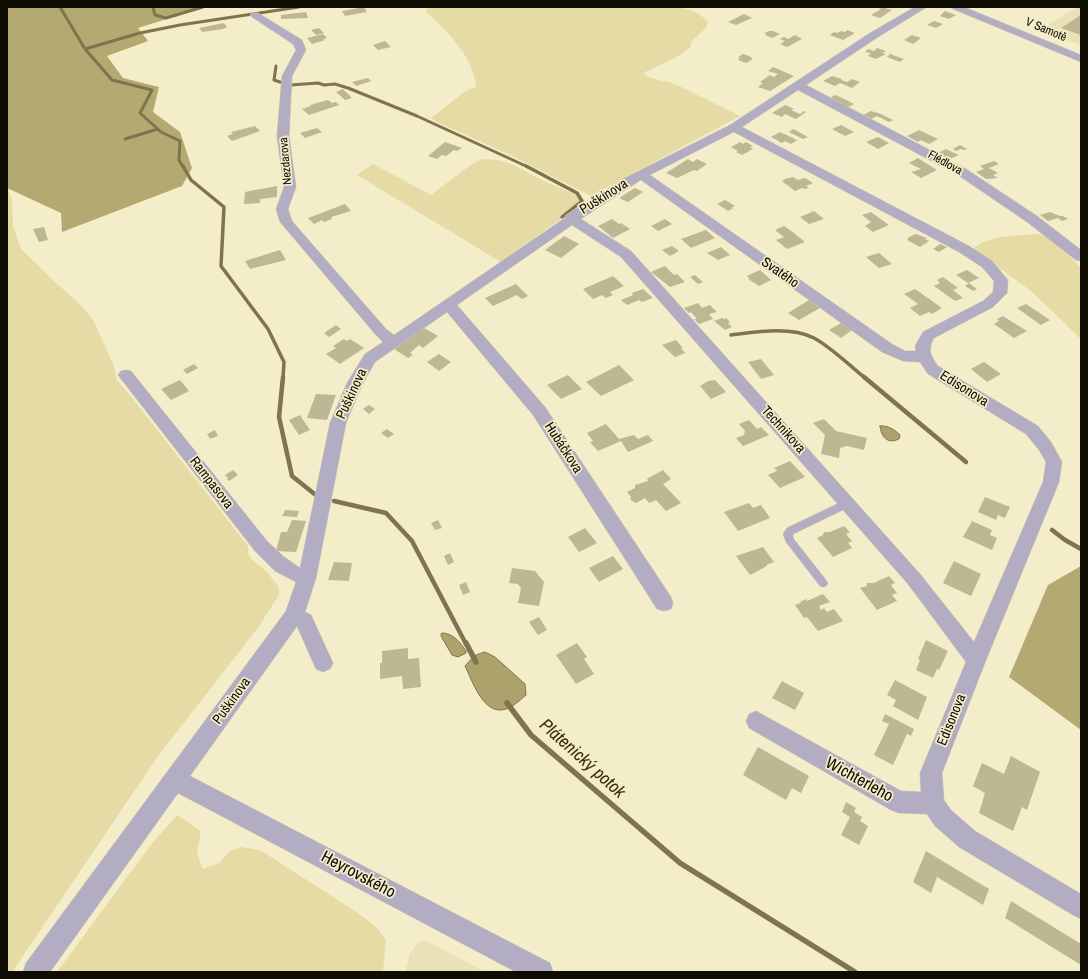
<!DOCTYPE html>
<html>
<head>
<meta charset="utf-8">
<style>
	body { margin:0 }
	#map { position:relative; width:1088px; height:979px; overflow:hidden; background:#f4edc9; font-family:"Archivo Narrow",sans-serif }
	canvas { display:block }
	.frame { position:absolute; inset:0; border:8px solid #0f0c02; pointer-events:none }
</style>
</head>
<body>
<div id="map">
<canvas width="1088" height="979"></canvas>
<div class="frame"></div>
</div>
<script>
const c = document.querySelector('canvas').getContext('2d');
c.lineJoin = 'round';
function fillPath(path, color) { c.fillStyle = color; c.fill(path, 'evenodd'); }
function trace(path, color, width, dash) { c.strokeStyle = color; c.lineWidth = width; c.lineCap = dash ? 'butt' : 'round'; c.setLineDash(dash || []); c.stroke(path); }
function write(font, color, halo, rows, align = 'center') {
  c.font = font + ' "Archivo Narrow",sans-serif'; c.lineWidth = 3.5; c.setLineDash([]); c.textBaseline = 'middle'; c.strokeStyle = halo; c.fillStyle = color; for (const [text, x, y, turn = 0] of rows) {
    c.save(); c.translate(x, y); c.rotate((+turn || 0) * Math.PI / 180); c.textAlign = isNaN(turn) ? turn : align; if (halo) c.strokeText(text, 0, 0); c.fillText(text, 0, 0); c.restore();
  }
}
fillPath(new Path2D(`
	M1077,7H1081V45L1040,30Z
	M422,941H427L485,972H405L410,953L418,943Z`), '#eae1b6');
fillPath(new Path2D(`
	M427,7H655L657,8L659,7C678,7 695,7 708,22L706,28L691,42V46L684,53L671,60L645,72L644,74C654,81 664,80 675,84L740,116L591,196L508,154L435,121L431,118L467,90L476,87C475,59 446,29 426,12Z
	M483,159C512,159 520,170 544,181C558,188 573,192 586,201L501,262L357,175L373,164L431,195L472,164Z
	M7,188L12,199L13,226L21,249L55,282L80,304L93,320L114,366L117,380L133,399L248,546V553L251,559L266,571L279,587V595L257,629L158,756L12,972H7Z
	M1040,234C1057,239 1070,255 1081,269V339L1031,291L973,249C989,234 1019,236 1040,234Z
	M177,815L201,831L197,853L203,869L219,863L229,852L240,847L260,850L358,913L375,926L386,940L383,972H57L150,846Z`), '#e6dba4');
fillPath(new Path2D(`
	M7,7H205L138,28L148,41L107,56L123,78L159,87L153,112L180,132L192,168L182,186L62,232L61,213L7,188Z
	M1081,566V730L1009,677L1048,585Z`), '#b5a972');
const water = new Path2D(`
	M880,426C888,425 895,430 900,435L899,439C887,445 881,436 880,426Z
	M442,633C453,633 460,642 466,651V653L458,657L452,655L441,636Z
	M485,652L495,657L525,684L526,695C519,701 511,709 502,710C482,712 472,680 465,666L474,656Z`);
fillPath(water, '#ada26b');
trace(water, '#7e754c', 1);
trace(new Path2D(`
	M60,7L85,49L140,33L180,25L299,7
	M153,7L155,15L166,18L203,7
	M85,49L112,80L152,90L140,113L161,132L180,141L179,160L183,167
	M276,66L274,80L283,83
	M291,85L318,83L324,85L335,84L348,88L417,116L528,167
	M125,139L158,129`), '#7e754c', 3);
trace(new Path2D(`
	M183,166L191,180L224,207L221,266L268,329L284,362L283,378
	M526,166L577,193L582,201L562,217
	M731,335C756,332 790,326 814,338C832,348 849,365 865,378`), '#7e754c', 3.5);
trace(new Path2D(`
	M283,377L279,417L292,476L317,496
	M864,377L966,462
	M334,501L386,513L412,541L466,644
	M1052,530L1065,540L1081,549`), '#7e754c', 4.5);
trace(new Path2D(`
	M466,643L476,662
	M507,703L531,735L680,863L855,972`), '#7e754c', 5.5);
fillPath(new Path2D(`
	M364,7L367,12L345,16L342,11Z
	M881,7L892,10L880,18L871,15L881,9L879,8Z
	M945,11L956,15L949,19L940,16Z
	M306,12L308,18L281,19V15Z
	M744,14L752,18L736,25L728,22Z
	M1081,15V35L1061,28Z
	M934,21L943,24L936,28L927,25Z
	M224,23L227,27L223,29L202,32L199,28Z
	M319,28L324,33L316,35L311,30Z
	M847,30L855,33L843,40L830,35L834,32L837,33L841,31L845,32Z
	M769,31H773L780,34L772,38L765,35L767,34L764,33Z
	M323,34L327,38L323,39L325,40L312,44L307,38Z
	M795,35L802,39L787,47L780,44L785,41L780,39L784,37L788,39Z
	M912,35L921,38L913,44L904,40Z
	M385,41L391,47L378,50L373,45Z
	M877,48L886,51L882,53L886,54L876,59L868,56L871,53L865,52L868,49L874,51Z
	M743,54L749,56L753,59L746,63L738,60L740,58L738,57Z
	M890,54L904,59L900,62L887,57Z
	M773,67L794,76L770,91L758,87L763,83L760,82L770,75L774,77L778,74L768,71Z
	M832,76L842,79L841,80L847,82L852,79L860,82L852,88L840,83L835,86L823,81Z
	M368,78L371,81L356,86L352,82Z
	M343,89L352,98L345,100L336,92Z
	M835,95L838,96L854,104L848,107L832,99L833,98L831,97Z
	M328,100L332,103L336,102L339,105L309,115L302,109L311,106L310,105Z
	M785,105L794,109L791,110L800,114L804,111L806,112L796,119L785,114L782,117L772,113Z
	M871,111L881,114L893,120L889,122L877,116L871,119L863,115Z
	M841,125L854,132L845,136L832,129Z
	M255,126L260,131L232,141L227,136L233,134L231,132Z
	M317,128L322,132L305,138L300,133Z
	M793,129L808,137L803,139L789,132Z
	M919,130L938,139L929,144L921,140L918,142L907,136Z
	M780,132L797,140L791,144L785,141L782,143L771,137Z
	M878,137L889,143L878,149L866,142Z
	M445,142L462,148L457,151L454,150L446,156L442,155L437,159L428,156Z
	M740,142L743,144L746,142L753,146L750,147L753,149L742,155L736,152L738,151L731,147Z
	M960,145L967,149L964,150L961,149L956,151L953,149Z
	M946,149L952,152L959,155L950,159L938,153Z
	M918,158L929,165L937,170L921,178L911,172L921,169L909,163Z
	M688,159L693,162L697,159L707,164L697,171L694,170L677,178L666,173Z
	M994,161L999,164L989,168L998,173L993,175L998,178L986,179L976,172L984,169L980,166Z
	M793,177L798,180L805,178L813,183L806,186L809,188L805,189L802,188L795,191L782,181L785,179Z
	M277,186V197L260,199V203L244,204L245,192Z
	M635,188L643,192L628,202L619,198Z
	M725,200L735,206L731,208H733L728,211L717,204Z
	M345,204L351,211L331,217L332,219L324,222L322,220L314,224L308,218Z
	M814,211L824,219L809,224L800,217Z
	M871,212L889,225L873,232L865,226L871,222L862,215Z
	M1050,212L1060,216H1063L1068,219L1062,221L1058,218L1048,221L1040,215Z
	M612,219L619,224L621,223L630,229L613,238L598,226Z
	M665,219L672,224L658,231L651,226Z
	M784,226L794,233L805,242L787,249L776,240L784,237L775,230Z
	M44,227L48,240L39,242L33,229Z
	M706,230L715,238L691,248L681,239Z
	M916,234L927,238L925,239L929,241L920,247L907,240L909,237Z
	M564,236L579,244L561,258L545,250Z
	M940,244L947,247L939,252L933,249Z
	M672,246L679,251L670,256L662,250Z
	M721,247L730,255L718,260L707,253Z
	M280,250L286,260L250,269L245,261Z
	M879,253L892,264L879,268L866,257Z
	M665,266L674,275L677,274L685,282L670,287L651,272Z
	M760,270L771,280L759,286L748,279H750L747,276Z
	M967,270L979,278L968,283L956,275Z
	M695,275L703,282L698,284L690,277Z
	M613,276L624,286L610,292L613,295L606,298L602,295L593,299L583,289Z
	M943,277L958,288L953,290L963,298L955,301L934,286L940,283L937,280Z
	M969,283L977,289L973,291L965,286Z
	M516,284L528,296L522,299L517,295L493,306L485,298Z
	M643,289L653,298L642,302L639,300L627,305L621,300L633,295L632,293Z
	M915,289L942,308L932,314L929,312L920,316L910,308L918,304L904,294Z
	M809,300L820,308L799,320L788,313Z
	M698,303L702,308L710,305L717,312L709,314L713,319L699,324L694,319H697L691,312L689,313L684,308Z
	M1026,304L1050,320L1041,325L1017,308Z
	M1003,316L1014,323L1027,331L1014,338L994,324L999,321L997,319Z
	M722,318L724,319L726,318L730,322L728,323L732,327L725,330L714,321Z
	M841,323L852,330L841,338L829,330Z
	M336,325L341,329L329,337L324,333Z
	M424,328L438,336L423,348L419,345L410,353L413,355L408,358L394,349Z
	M344,339L347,341L350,339L364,348L340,364L326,354L336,348L333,346Z
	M676,340L683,348H681L685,353L675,357L662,345Z
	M439,354L451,362L439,371L427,362Z
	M761,359L774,375L761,379L748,362Z
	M984,362L1001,374L987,382L971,369Z
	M194,364L198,368L187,374L183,370Z
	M619,365L634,380L601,396L586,382Z
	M568,375L582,389L561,399L547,385Z
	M180,380L189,391L171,400L161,389Z
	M715,380L726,392L711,399L700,386L708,381Z
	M316,394L336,395L327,420L307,418Z
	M369,405L375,409L369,414L363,409Z
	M300,415L310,430L299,435L289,420Z
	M824,419L836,431L867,438L864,450L847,446L840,448L839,458L821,454L825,435L813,423Z
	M749,420L757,429L761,427L769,435L743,446L736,438L744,435L745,431L739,424Z
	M606,424L619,439L634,435L638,439L648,435L653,441L628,452L621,441L598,451L590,442L593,441L587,433Z
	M387,429L394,434L388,438L381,433Z
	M215,430L218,436L210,439L207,434Z
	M790,461L805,477L780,488L768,475L777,471L774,468Z
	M233,470L238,475L229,481L227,479L228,478L225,475Z
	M663,470L671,479L663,484L681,503L666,511L656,500L649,503L645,498L636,503L632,501L630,499L631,497L627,492L635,488V485L648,481L647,479Z
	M985,497L1010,507L1005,518L998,515L996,520L978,512Z
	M749,503L753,508L761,505L770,518L738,531L724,512Z
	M285,510L299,511L297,517L282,516Z
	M292,520L306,521L296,552L276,551L281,532H287Z
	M438,520L442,528L435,530L431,523Z
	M972,521L992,530L990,535L997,538L992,550L963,537Z
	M844,526L850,532L846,534L852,541L848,543L852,548L833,557L817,538L823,535L824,532H830Z
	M585,528L597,543L579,552L568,537Z
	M763,547L774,562L766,565L767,566L750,575L736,556Z
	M450,553L454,562L448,565L444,556Z
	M613,556L623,569L599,582L589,568Z
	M954,561L981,574L971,596L943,583Z
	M334,562L352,563L349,581L328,580Z
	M512,568L535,571L544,582L539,606L518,603L521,588L518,584L509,583Z
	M889,576L895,583L891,585L897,593L892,595L897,601L877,610L860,588L867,586V583H874Z
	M466,582L470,592L463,595L459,585Z
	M823,594L830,602L819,606L821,610L824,608L827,612L834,609L843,621L818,631L807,617L804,618L795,605L801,603L800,602L806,599L807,601Z
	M539,617L547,630L538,635L529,622Z
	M926,640L948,651L939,670L937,669L933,678L916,670L920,660L918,659Z
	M577,643L587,657L584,659L594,674L576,684L556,655Z
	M408,648V659L419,658L421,687L403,689L402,676L380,679V663H382V651Z
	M895,680L927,697L918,720L893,706L896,700L887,695Z
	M782,681L804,693L795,710L772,698Z
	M885,714L914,729L911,736L907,734L893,765L874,755L889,724L882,721Z
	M758,747L809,776L801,793L792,788L786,800L743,775Z
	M1011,756L1040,772L1027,810L1022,807L1013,831L979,813L985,793L973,786L982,763L1004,774Z
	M846,802L856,808L854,812L862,817L860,821L868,826L859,845L841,835L850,817L842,812Z
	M926,851L989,889L983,905L937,877L931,893L913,882Z
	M1011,901L1081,944V965L1005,918Z`), '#bdb794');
const lane = new Path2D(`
	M848,499L851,500L853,503L851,506L793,534V538L826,580L828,583L826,586L823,587L820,586L786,542L783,534L787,528Z`);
const street = new Path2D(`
	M915,7H927L878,37L806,85L966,169L1037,216L1081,250V261L1076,260L1027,222L958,175L798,90L742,127L969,246L992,261L1008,280L1007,293L993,307L934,338C927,350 931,356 938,366L1038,426L1051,442L1062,462L1059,482L986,660L942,773L944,800L951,810L975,831L1081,894V919L1073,915L959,847L935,826L927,814L899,813L891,810L749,728L746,721L749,714L756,711L901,791L921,792L920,773L966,662L908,584L621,257L572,225L457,305L545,407L671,597L673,603L671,609L664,611L657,609L533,415L447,312L375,362L363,383L346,423L316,578L305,612L311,615L333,663L330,669L323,672L316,669L297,626L190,776L550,963L553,972H516L178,793L50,972H23L26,963L286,611L296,582L275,571L255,551L118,375L121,371L126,370L131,371L267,541L283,556L300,568L330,423L347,383L365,354L383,342L376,335L280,222L276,209L284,187L277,136L282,76L296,50L293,44L252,17L250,15L252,13H258L302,40L306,50L292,76L289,136L296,187L288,209L292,221L386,329L394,335L565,218L566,215L623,179L730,125L870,33ZM734,132L959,252L982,267L994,281L993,292L983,301L923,332L915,346L916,351H905L892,344L650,175ZM641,180L882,352L903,361L920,362L928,374L1026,434L1039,450L1046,462L1043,482L974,642L920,574L631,251L581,219Z
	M951,7H964L1081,55V62L953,9Z`);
trace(lane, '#cfc9a9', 1);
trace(street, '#cfc9a9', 1);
fillPath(lane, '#b3adc4');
fillPath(street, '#b3adc4');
write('12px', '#0f0c02', '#f4edc9', [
	["V Samotě",1046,30,23],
	["Nezdarova",286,161,-95],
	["Flédlova",945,163,29]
]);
write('14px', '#0f0c02', '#f4edc9', [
	["Puškinova",604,197,-32],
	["Svatého",780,273,35],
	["Edisonova",964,389,32],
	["Puškinova",352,394,-65],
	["Technikova",783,430,48],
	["Hubáčkova",563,448,57],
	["Rampasova",211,483,52],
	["Puškinova",232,701,-54],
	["Edisonova",952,720,-68]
]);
write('17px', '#0f0c02', '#f4edc9', [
	["Wichterleho",859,780,29],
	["Heyrovského",358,875,28]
]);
write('italic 18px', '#382f01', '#f4edc9', [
	["Plátenický potok",582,759,42]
]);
</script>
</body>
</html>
